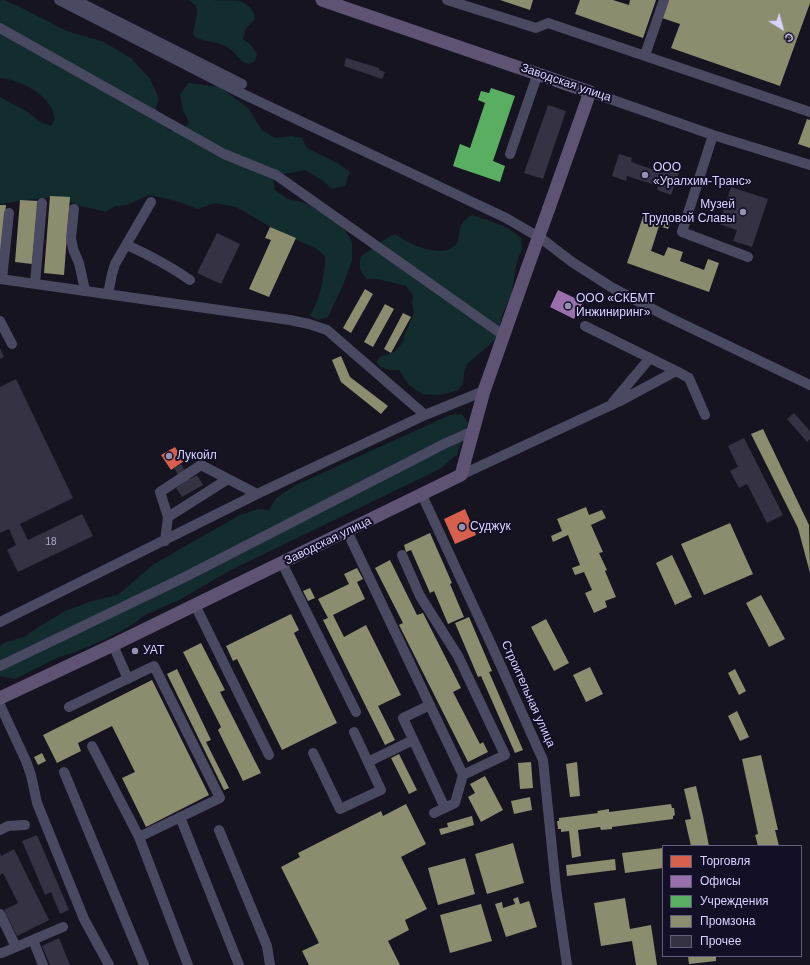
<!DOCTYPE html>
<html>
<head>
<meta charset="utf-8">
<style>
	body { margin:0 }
	#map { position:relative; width:810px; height:965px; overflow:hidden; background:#161421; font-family:Helvetica,sans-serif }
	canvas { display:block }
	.legend { position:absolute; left:662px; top:845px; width:140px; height:112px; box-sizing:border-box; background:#130f26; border:1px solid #625e7d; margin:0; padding:5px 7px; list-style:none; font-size:12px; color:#d9d4ff }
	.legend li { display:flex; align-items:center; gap:8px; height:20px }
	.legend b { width:20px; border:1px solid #625e7d }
	.north { position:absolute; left:762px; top:8px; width:40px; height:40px; -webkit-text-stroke:3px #130f26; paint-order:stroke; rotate:143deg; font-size:11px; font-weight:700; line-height:16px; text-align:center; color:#d9d4ff }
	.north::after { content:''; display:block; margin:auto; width:14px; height:18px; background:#d9d4ff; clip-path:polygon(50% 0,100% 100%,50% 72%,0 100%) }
</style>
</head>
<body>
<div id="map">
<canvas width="810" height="965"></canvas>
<ul class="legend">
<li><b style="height:11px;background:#d6604d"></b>Торговля</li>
<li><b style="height:11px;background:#9970ab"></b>Офисы</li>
<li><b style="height:11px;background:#5aae61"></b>Учреждения</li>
<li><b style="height:11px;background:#8c8c6e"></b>Промзона</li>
<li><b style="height:11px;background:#343243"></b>Прочее</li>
</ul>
<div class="north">С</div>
</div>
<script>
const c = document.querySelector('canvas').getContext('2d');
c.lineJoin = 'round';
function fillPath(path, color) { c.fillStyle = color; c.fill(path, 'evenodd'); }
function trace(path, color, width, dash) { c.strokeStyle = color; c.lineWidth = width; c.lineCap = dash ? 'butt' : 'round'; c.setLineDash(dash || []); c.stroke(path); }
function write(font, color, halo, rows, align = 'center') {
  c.font = font + ' Helvetica,sans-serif'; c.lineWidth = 4; c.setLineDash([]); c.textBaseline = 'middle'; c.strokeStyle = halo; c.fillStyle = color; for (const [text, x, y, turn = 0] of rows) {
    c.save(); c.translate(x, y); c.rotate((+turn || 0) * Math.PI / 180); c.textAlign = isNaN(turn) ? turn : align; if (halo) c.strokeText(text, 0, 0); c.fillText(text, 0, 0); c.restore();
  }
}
fillPath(new Path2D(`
	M0,0H4L18,6L67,31L104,42L131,58L150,79L159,98L154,116L170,131L181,132L189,122L183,110L180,95L188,83L220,87L248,108L262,130L275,138L291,136L302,138L307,148L339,164L350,172L345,186L332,189L322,180L305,170L273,176L275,190L288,199L306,203L326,215L345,230L352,242V261L343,285L328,317L318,320L310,316C320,297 325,277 325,256L317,249L283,234L236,207L215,203L198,209L176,201L149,195L127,205L116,206L105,212L95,209L80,206L59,197L34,199L0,204V97L28,112L39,121L51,126L55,119C54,115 53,111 51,107C41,91 19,80 0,78Z
	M189,0C200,0 232,0 240,1C248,4 255,11 255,19L245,30L243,39L251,45L257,54L255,61L249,64C242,62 241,60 236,55C233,50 225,46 220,44C211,40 199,42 193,35L197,13L196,6Z
	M472,215C490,221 507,225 521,238L522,248L517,262L511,296L502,315L497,338L467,364L464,373L463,384L458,390L445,394L436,395L422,394L409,385L399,370C389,370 382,370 376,362L381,356C394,354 396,351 404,340V336L414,313L412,303L413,295L406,286L377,279H367C360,271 358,266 361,256C373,249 383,239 395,234C408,244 445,261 457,243C459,240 458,237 459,234C460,224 464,219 472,215Z
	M462,414L468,423L457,455L440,469L231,570L181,599L145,615L132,625L108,638L78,651L57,658L15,679L0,676V646L4,643L26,636L37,628L65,611L92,601L118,595L154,564L240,515L258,509L269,510L276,498L296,485L450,415Z`), '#132c2d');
fillPath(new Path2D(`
	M175,447L184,461L171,470L161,455Z
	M465,509L476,535L455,544L444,519Z`), '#d6604d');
fillPath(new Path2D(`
	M558,290L583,302L574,319L550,307Z`), '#9970ab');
fillPath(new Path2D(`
	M491,88L515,96L493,161L505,166L500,182L453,166L460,144L470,148L485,103L478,100L481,91L489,93Z`), '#5aae61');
fillPath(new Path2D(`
	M500,0H533L530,10Z
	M580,0H613L629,5L630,0H656L643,38L575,14Z
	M668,0H810V3L780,86L671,48L680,24L662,18Z
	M807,119L810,120V148L798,144Z
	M50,196L70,197L64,275L44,273Z
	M20,200L38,201L32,264L15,262Z
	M0,205H6L1,264H0Z
	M645,211L672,220L668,229L659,226L651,251L664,256L668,247L683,252L680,261L704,270L708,259L719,263L709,292L627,263Z
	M270,227L296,238L269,297L249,289L271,240L265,238Z
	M365,289L373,294L351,333L343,328Z
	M385,304L394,309L373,347L364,342Z
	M403,313L411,317L391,353L384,349Z
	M341,356L350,377L388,406L381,414L341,382L332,360Z
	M763,429L809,525L810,573L798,528L751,434Z
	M586,507L589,515L602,510L606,518L591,525L603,552L599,553L607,570L605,571L616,597L605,601L607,607L594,613L585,593L592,590L584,572L575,575L572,568L580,565L568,535L553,542L551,536L562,531L557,519Z
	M730,523L753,574L704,595L681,544Z
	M430,533L452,583L450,584L464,617L448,624L434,591L430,593L411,550L406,552L404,545Z
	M672,555L692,597L675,605L656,563Z
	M390,560L417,615L423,613L461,688L453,692L480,744L483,742L488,752L468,762L399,625L403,623L375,568Z
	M357,568L363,579L357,582L365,599L333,615L344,637L366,625L401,695L378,706L395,740L385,745L323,620L328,618L318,599L349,584L344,574Z
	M310,588L315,598L308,601L303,591Z
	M761,595L785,639L769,647L746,603Z
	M291,614L299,630L294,633L337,723L282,750L237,659L233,661L226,646Z
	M469,617L492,671L489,672L523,750L515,753L481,676L478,677L455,623Z
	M546,619L569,663L554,671L531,627Z
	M201,643L225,690L220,692L261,773L243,781L218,730L221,727L183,652Z
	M590,667L603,694L586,702L573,675Z
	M177,669L211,740L206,742L229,788L224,790L167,674Z
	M735,669L746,691L739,695L728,673Z
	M152,680L209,795L146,827L122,778L135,772L112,726L78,743L81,751L57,763L43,735Z
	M737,711L749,737L740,741L728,716Z
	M42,753L46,761L38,765L34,757Z
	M399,754L417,790L409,794L391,758Z
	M761,755L778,830H775L779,846H758L755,835L758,834L742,759Z
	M531,762L533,788L520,789L518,763Z
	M577,762L580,796L570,797L566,764Z
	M485,776L503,810L481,822L468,797L475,793L470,784Z
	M696,786L703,816L709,846H691L685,820L691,819L684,789Z
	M530,797L532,810L514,814L511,801Z
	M406,804L426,844L401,857L427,909L405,920L409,930L388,941L400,965H309L302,951L319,943L281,867L300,857L298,853L381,811L383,816Z
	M671,804L672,808H674L675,815L673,816V819L612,827V829L601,830L600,827L578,830L581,856L572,858L569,831L561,832V829H558L557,821H559V818L598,813L597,811L609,809V812Z
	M472,816L474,825L441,835L439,829L448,827L447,823Z
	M513,843L524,883L487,894L475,854Z
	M663,848V868L625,873L622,853Z
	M465,858L475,894L438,905L428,868Z
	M615,859L616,870L567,876L566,865Z
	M518,897L520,904L529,901L537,927L506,937L495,904L502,902L503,908L515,904L513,899Z
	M625,898L630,929L651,925L657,965H636L632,941L601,946L594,903Z
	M481,904L492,941L450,953L440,915Z
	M688,956H716V961L689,964Z`), '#8c8c6e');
fillPath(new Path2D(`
	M346,58L379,68V70L385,72L382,79L344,66Z
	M548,105L566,111L543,179L524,173Z
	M619,154L632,158L631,162L663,173L664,169L679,173L671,195L657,190L658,186L627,176L626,181L612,176Z
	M731,187L768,199L752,247L733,241L737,230L719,224Z
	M217,233L240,244L221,284L197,273Z
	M0,348L4,357L0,359Z
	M16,379L73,498L20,524L28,540L82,514L93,536L18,572L7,550L16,545L9,529L0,533V387Z
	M794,413L810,431V439L807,442L787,419Z
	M744,438L783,515L767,523L747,484L739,488L730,471L738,467L728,446Z
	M181,464L190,479L197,475L203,485L182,497L176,488L183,483L174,468Z
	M37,835L69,910L60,914L51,892L45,895L22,841Z
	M14,849L49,920L17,936L4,910L18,903L3,873L0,875V853L1,856Z
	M59,938L70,965H50L42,946Z`), '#343243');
trace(new Path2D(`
	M59,0L245,95L506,218L542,239L572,262L611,287L666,316L810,385
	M75,0L242,84
	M447,0L536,28L548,23L810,112
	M0,28L224,154L276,175L503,335
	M645,55L664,0
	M590,92L713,135L810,165
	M713,135L682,232L748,257
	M510,154L538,73
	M74,209L71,238L73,249L79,263L85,290
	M127,245C149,255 170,266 190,280
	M0,279L290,320L309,324L327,330L425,415
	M2,279L9,213
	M35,283L42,203
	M108,294L112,274L115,264L151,202
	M0,321L12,344
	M585,326L676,371L689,378L705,415
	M613,402L650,358
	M461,475L620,401L676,371
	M422,495L492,646L543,760L556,888L567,965
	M168,517L228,479
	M347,531L463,775L505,755L458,656L420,596L402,555
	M165,541L168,517L160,492L201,465L257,494
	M282,563L356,712
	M195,605L269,755
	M0,622L257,494L425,415L484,391
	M113,645L128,679
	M0,666L183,578L446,443L473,431
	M0,705L26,761L31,775L37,803L84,919L109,965
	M430,705L403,718L445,808
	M69,707L154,666L220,798L139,837
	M92,746L139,837L188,965
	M313,753L340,809L381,790L354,732
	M368,762L413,740
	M64,772L144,965
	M434,813L455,803L463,775
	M180,817L239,965
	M0,830L8,826L25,825
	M219,830L267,946L270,965
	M0,914L16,947
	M33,940L43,965
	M0,953H2L63,927`), '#4a4962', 10);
trace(new Path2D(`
	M322,0L590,92L549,208
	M0,698L113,645L461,475L484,391L527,269`), '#5e5373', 13);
trace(new Path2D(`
	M527,269L549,208`), '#5e5373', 13);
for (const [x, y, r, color] of [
	[645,175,4,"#9591b1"],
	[743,212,4,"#9591b1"],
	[568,306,4,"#9591b1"],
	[169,456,4,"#9591b1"],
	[462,527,4,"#9591b1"],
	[135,651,4,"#9591b1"]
]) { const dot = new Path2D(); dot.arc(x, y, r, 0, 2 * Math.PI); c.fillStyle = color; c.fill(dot); trace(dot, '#130f26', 1.5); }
write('10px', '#b0acd0', null, [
	["18",51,542]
]);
write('12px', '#d9d4ff', '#130f26', [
	["Заводская улица",566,83,19],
	["Заводская улица",328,541,-26],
	["Строительная улица",528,694,66]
]);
write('12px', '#d9d4ff', '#130f26', [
	["ООО",653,168],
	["«Уралхим-Транс»",653,182],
	["Музей",735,205,"right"],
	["Трудовой Славы",735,219,"right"],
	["ООО «СКБМТ",576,299],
	["Инжиниринг»",576,313],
	["Лукойл",177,456],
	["Суджук",470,527],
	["УАТ",143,651]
], 'left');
</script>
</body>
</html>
